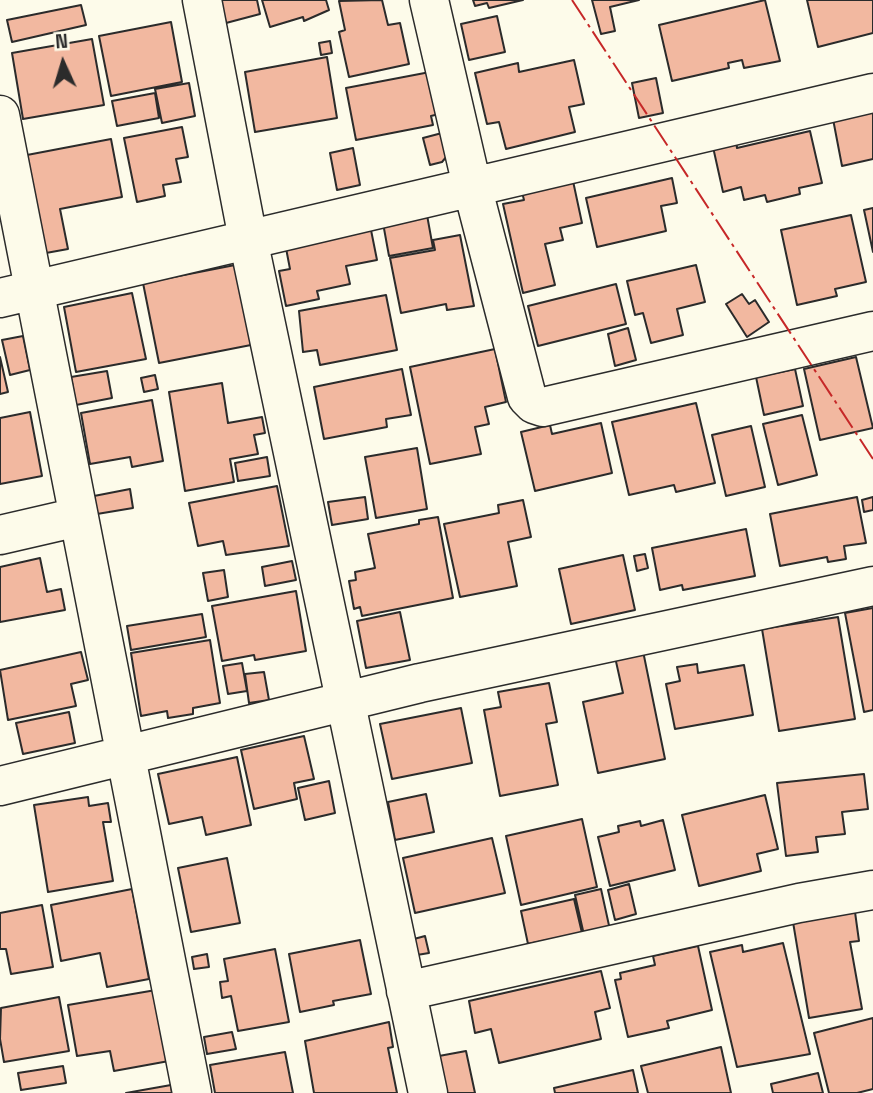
<!DOCTYPE html>
<html>
<head>
<meta charset="utf-8">
<style>
	body { margin:0 }
	#map { position:relative; width:873px; height:1093px; overflow:hidden; background:#fdfbea; font-family:"Space Grotesk",sans-serif }
	canvas { display:block }
	.north { position:absolute; left:28px; top:28px; width:70px; height:70px; -webkit-text-stroke:5px #fdfbea; paint-order:stroke; rotate:356deg; font-size:19px; font-weight:700; line-height:28px; text-align:center; color:#2b2b2b }
	.north::after { content:''; display:block; margin:auto; width:24px; height:32px; background:#2b2b2b; clip-path:polygon(50% 0,100% 100%,50% 72%,0 100%) }
</style>
</head>
<body>
<div id="map">
<canvas width="873" height="1093"></canvas>
<div class="north">N</div>
</div>
<script>
const c = document.querySelector('canvas').getContext('2d');
c.lineJoin = 'round';
function fillPath(path, color) { c.fillStyle = color; c.fill(path, 'evenodd'); }
function trace(path, color, width, dash) { c.strokeStyle = color; c.lineWidth = width; c.lineCap = dash ? 'butt' : 'round'; c.setLineDash(dash || []); c.stroke(path); }
const building = new Path2D(`
	M220,0H257L260,14L226,23Z
	M262,0H326L329,10L304,21L303,17L270,27Z
	M382,0L388,25L400,23L409,64L349,77L339,32L345,30L339,1Z
	M473,0H523L489,8L487,3L475,6Z
	M592,0H639L610,7L615,31L601,34Z
	M765,0L780,61L744,68L742,60L728,63L729,68L672,81L659,25Z
	M807,0H873V33L818,47Z
	M81,5L86,25L12,42L7,20Z
	M497,16L505,52L469,60L461,24Z
	M171,22L182,82L111,96L99,36Z
	M92,39L104,105L23,119L12,53Z
	M330,41L332,53L321,55L319,43Z
	M327,57L337,118L255,132L245,72Z
	M574,60L584,104L569,107L575,132L506,149L499,122L487,124L475,73L518,63L519,72Z
	M430,72L439,114L431,116L433,125L356,140L346,88Z
	M656,78L663,113L639,118L632,83Z
	M189,83L195,116L162,123L155,89Z
	M155,93L159,118L117,126L112,101Z
	M873,111V159L842,166L833,119Z
	M182,127L188,157L176,159L181,182L163,185L165,196L137,202L124,138Z
	M810,131L822,183L799,188L800,194L767,202L765,195L744,200L741,187L723,192L713,147L736,142L737,148Z
	M442,133L447,156L442,162L430,165L423,138Z
	M111,139L122,197L60,209L68,249L46,253L27,155Z
	M353,148L360,185L337,190L330,153Z
	M672,178L677,203L661,206L666,231L597,247L586,198Z
	M573,181L582,223L560,228L563,240L545,244L555,285L523,293L503,204L524,200L522,192Z
	M873,208V252L864,210Z
	M427,215L433,248L389,256L383,223Z
	M851,215L866,282L835,289L837,296L797,305L781,230Z
	M370,225L377,260L346,266L350,284L317,291L319,299L286,306L279,271L290,269L285,243Z
	M460,235L474,306L447,310L446,304L401,313L390,258L435,250L433,240Z
	M235,265L251,345L159,363L143,283Z
	M696,265L705,302L677,309L683,335L651,343L643,313L635,315L627,281Z
	M616,284L626,324L538,346L528,306Z
	M132,293L146,359L76,372L64,307Z
	M742,294L749,304L755,300L769,322L747,337L726,304Z
	M386,295L397,350L320,365L317,350L303,352L299,311Z
	M628,328L636,360L615,366L608,334Z
	M23,336L30,370L10,375L2,340Z
	M495,349L506,402L485,407L489,424L475,427L481,454L430,464L410,367Z
	M0,357L8,392L0,394Z
	M856,357L873,428L820,440L804,369Z
	M402,369L411,415L386,419L387,427L324,439L314,387Z
	M795,369L803,406L764,415L756,377Z
	M107,371L112,398L76,405L71,377Z
	M155,375L158,389L144,392L141,378Z
	M222,383L228,423L262,417L265,433L254,435L258,454L230,459L234,482L185,491L169,392Z
	M152,400L163,461L132,467L130,457L90,464L81,413Z
	M696,403L715,483L676,492L674,485L629,495L612,422Z
	M30,412L42,476L0,484V418Z
	M802,415L817,475L778,485L763,424Z
	M601,423L612,473L535,491L521,432L550,425L552,434Z
	M751,426L765,487L726,496L712,435Z
	M417,448L427,509L376,518L365,457Z
	M267,457L270,476L238,481L235,463Z
	M277,486L289,546L226,555L223,541L198,546L189,503Z
	M130,489L133,508L97,514L94,496Z
	M365,497L368,519L332,525L328,502Z
	M857,497L866,543L844,546L846,559L828,562L827,557L780,566L770,514Z
	M873,497V510L864,512L862,500Z
	M523,500L531,537L508,542L517,586L460,597L444,524L499,513L498,505Z
	M438,517L453,598L362,616L360,607L354,609L349,581L356,580L355,572L375,568L368,534L419,524V520Z
	M746,529L755,576L683,590L682,585L660,590L652,548Z
	M645,554L648,568L637,571L634,556Z
	M623,555L635,610L571,624L559,569Z
	M40,558L47,592L61,589L65,610L0,622V567Z
	M292,561L296,580L265,586L262,567Z
	M224,570L228,597L208,601L203,573Z
	M296,591L306,651L255,660L254,655L222,661L212,606Z
	M873,608V710L864,712L845,613Z
	M400,612L410,660L366,668L357,621Z
	M202,614L206,637L131,650L127,626Z
	M838,617L855,719L779,731L762,629Z
	M210,640L220,703L193,708V714L168,718L167,711L141,716L131,653Z
	M643,651L665,759L598,773L583,702L623,693L615,657Z
	M81,652L88,680L71,684L76,706L8,720L0,670Z
	M242,663L247,691L228,694L223,666Z
	M697,664L698,673L744,665L753,715L675,729L666,684L680,681L677,667Z
	M264,672L269,700L249,703L245,674Z
	M549,683L557,722L546,724L558,785L500,796L484,710L501,707L498,692Z
	M461,708L472,763L392,779L380,724Z
	M69,712L75,743L23,754L16,723Z
	M304,736L314,779L294,783L297,799L254,809L241,750Z
	M237,757L251,825L206,835L202,817L169,824L158,774Z
	M864,774L868,809L842,812L845,834L816,837L818,852L786,856L777,783Z
	M329,781L335,813L305,820L298,788Z
	M426,794L434,832L395,840L388,802Z
	M765,795L778,849L757,854L761,871L699,886L682,815Z
	M88,797L89,806L108,803L111,822H103L113,881L48,892L34,805Z
	M582,819L597,887L521,905L506,836Z
	M663,820L675,870L610,886L598,837L619,832L618,826L640,821L641,826Z
	M492,838L505,893L415,913L403,858Z
	M227,858L240,923L191,932L178,868Z
	M629,884L636,914L615,920L608,890Z
	M132,889L149,979L107,987L100,953L61,961L51,905Z
	M601,889L610,930L584,935L575,895Z
	M574,899L582,933L528,944L521,911Z
	M42,905L53,967L11,974L6,949H0V913Z
	M855,912L859,941L850,942L862,1009L809,1018L793,922Z
	M425,936L429,953L417,955L414,939Z
	M360,940L371,994L333,1001L334,1005L300,1012L289,954Z
	M783,943L810,1054L737,1067L710,952L742,945L743,952Z
	M698,946L712,1010L667,1021L669,1028L628,1037L615,980L621,979L620,973L655,965L653,956Z
	M275,949L289,1022L238,1031L231,996L222,998L220,982L228,981L224,959Z
	M207,954L209,967L194,969L192,957Z
	M601,971L610,1008L595,1012L601,1039L499,1063L491,1029L475,1033L469,1001Z
	M156,990L169,1061L114,1071L110,1051L77,1056L68,1005Z
	M59,997L69,1051L4,1062L0,1039L1,1008Z
	M873,1018V1089L857,1093H829L814,1033Z
	M389,1022L393,1047L388,1048L397,1093H314L305,1041Z
	M232,1032L236,1049L207,1054L204,1037Z
	M721,1047L731,1093H648L641,1066Z
	M466,1051L475,1093H446L439,1056Z
	M285,1052L293,1093H215L210,1065Z
	M63,1066L66,1083L21,1090L18,1073Z
	M633,1070L638,1093H555L554,1088Z
	M818,1073L823,1093H773L771,1084Z
	M171,1085L172,1093H126Z`);
fillPath(building, '#f2b8a0');
trace(building, '#2b2b2b', 2);
const street = new Path2D(`
	M202,0L248,239L428,1093
	M429,0L472,186L527,397L534,404L543,407L873,331
	M0,115L192,1093
	M0,298L873,93
	M0,535L78,517
	M0,786L420,683L873,586
	M406,991L799,903L873,890`);
trace(street, '#2b2b2b', 41);
trace(street, '#fdfbea', 38);
trace(new Path2D(`
	M572,0L873,459`), '#c62828', 2, [24, 5, 3.5, 5]);
</script>
</body>
</html>
